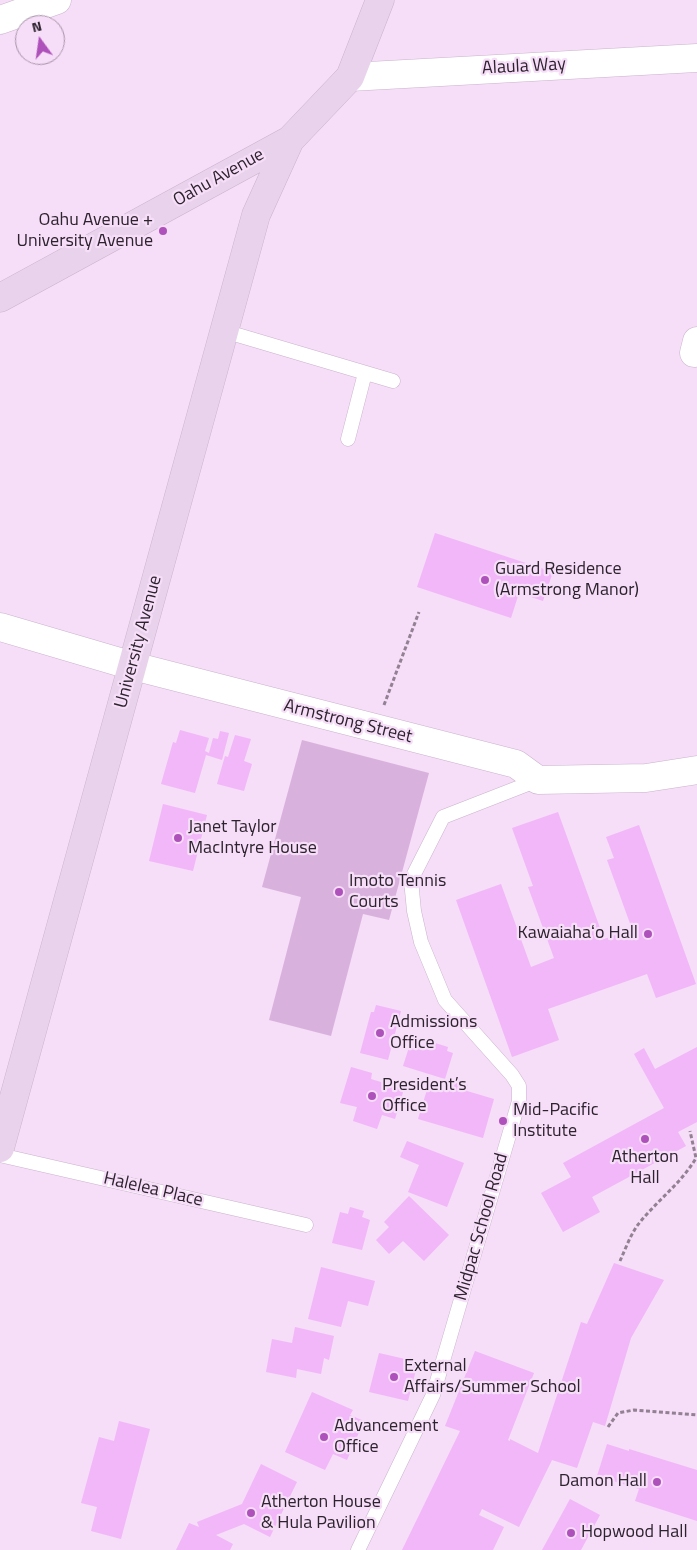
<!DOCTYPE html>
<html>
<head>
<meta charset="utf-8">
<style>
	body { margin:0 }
	#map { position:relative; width:697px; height:1550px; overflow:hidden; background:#f6ddf8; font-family:"Titillium Web",sans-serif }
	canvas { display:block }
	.north { position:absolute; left:15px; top:15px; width:50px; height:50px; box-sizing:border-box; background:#f6ddf8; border:1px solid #a693a7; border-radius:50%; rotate:346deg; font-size:14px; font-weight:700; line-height:20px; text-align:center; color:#2d232e }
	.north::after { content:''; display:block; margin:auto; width:18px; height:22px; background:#ae51ba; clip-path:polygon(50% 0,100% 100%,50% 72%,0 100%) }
</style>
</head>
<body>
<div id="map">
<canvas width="697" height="1550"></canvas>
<div class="north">N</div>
</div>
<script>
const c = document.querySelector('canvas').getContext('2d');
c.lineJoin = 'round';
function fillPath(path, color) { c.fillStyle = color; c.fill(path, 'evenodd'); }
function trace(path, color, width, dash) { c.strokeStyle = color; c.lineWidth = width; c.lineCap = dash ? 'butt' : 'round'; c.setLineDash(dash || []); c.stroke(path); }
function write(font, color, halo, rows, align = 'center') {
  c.font = font + ' "Titillium Web",sans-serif'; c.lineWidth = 4.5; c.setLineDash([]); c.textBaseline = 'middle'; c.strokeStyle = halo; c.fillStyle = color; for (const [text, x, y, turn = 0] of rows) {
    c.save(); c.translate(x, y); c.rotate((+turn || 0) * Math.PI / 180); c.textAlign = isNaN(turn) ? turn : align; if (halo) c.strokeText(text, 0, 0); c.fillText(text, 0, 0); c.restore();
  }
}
fillPath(new Path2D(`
	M302,740L429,773L389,920L363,914L331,1036L269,1020L301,897L262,887Z`), '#d9b1dd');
fillPath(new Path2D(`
	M435,533L553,572L543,601L519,593L511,618L417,587Z
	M180,730L209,738L205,751L209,753L213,738L218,739L220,731L229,733L222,760L206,755L195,793L161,784L173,742L176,743Z
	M235,735L251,739L244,761L252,764L244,791L217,784L225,756L228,757Z
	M163,804L207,815L193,871L149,861Z
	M558,812L604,939L632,929L607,860L614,858L606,837L639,825L696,984L656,998L647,974L548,1009L559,1040L512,1057L456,900L501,884L531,967L554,958L528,887L533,886L512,828Z
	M376,1005L401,1011L388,1060L360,1053L371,1012H374Z
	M411,1041L434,1048L435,1043L448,1047L447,1051L453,1053L445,1079L403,1066Z
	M697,1047V1122L678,1132L686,1146L592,1197L600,1212L563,1232L541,1193L571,1177L563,1163L664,1108L634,1054L644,1048L655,1069Z
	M351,1067L372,1073L371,1079L404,1089L395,1119L382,1115L377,1129L353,1121L357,1107L340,1103Z
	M430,1080L454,1087L455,1081L468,1085L467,1091L494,1099L483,1138L418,1119Z
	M407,1141L464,1163L447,1207L408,1192L419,1165L400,1157Z
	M409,1196L449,1235L424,1261L403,1241L389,1254L376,1240L389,1227L384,1222Z
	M350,1207L364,1211L362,1217L370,1220L362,1250L332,1243L340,1212L348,1214Z
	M614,1263L664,1280L631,1338L605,1426L593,1422L577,1468L552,1460L519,1527L482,1509L479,1515L504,1527L493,1550H402L460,1431L445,1426L475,1351L534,1373L508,1440L510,1441V1439L538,1453L581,1322L587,1324Z
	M321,1267L375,1281L368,1306L348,1301L341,1327L308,1319Z
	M295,1327L334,1336L329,1360L324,1358L321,1374L297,1369L296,1378L266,1372L272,1339L292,1343Z
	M379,1353L418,1362L408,1401L369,1392Z
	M312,1392L353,1410L350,1415L364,1421L347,1460L333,1454L325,1470L285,1452Z
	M119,1421L150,1429L121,1539L91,1531L97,1507L81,1503L99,1437L114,1441Z
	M607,1444L629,1451V1449L697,1470V1521L635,1501L639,1489L597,1476Z
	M261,1464L297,1482L270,1537L244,1524L216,1535L233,1544L230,1550H176L189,1523L199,1527L197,1522L242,1504Z
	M570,1499L600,1515L581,1550H542Z`), '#f1b7f8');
const lane = new Path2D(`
	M224,331L393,381
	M348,439L365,373
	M0,1155L306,1225
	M358,1550L433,1395L519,1101V1086L512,1075L445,1000L421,942L414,911L411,880L443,817L538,780`);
const street = new Path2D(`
	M0,20L57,0
	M350,77L697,58
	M694,353L697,341
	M0,627L133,666L516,764L538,780L646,778L697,770`);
const secondary = new Path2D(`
	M0,298L290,140L350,77L380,0
	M0,1148L256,215L290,140`);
trace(lane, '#cab2cd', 15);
trace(street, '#cab2cd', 29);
trace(secondary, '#cab2cd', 29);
trace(new Path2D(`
	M384,705L419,612
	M620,1261C625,1250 630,1236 637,1226C655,1202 681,1184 696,1158L690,1131
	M608,1427L618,1413L634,1410L697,1415`), '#928093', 3, [4, 2.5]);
trace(lane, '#fff', 14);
trace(street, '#fff', 28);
trace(secondary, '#e9d3ec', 28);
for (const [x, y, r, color] of [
	[163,231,5,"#ae51ba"],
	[485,580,5,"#ae51ba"],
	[178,838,5,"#ae51ba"],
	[339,892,5,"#ae51ba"],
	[648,934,5,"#ae51ba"],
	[380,1033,5,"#ae51ba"],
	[372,1096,5,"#ae51ba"],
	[503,1121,5,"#ae51ba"],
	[645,1139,5,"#ae51ba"],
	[394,1377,5,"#ae51ba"],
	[324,1437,5,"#ae51ba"],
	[657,1482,5,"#ae51ba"],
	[251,1513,5,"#ae51ba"],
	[571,1533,5,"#ae51ba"]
]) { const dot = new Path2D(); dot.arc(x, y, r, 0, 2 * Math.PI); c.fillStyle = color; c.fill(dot); trace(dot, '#f6ddf8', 2); }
write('18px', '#2d232e', '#f6ddf8', [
	["Alaula Way",524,67,-3],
	["Oahu Avenue",219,178,-29],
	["University Avenue",139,642,-75],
	["Armstrong Street",348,722,14],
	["Halelea Place",153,1190,13],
	["Midpac School Road",482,1227,-74]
]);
write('18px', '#2d232e', '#f6ddf8', [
	["Oahu Avenue +",153,221,"right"],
	["University Avenue",153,242,"right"],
	["Guard Residence",495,570],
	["(Armstrong Manor)",495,591],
	["Janet Taylor",188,828],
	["MacIntyre House",188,849],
	["Imoto Tennis",349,882],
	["Courts",349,903],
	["Kawaiahaʻo Hall",638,934,"right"],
	["Admissions",390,1023],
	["Office",390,1044],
	["President’s",382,1086],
	["Office",382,1107],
	["Mid-Pacific",513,1111],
	["Institute",513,1132],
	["Atherton",645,1158,"center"],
	["Hall",645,1179,"center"],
	["External",404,1367],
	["Affairs/Summer School",404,1388],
	["Advancement",334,1427],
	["Office",334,1448],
	["Damon Hall",647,1482,"right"],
	["Atherton House",261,1503],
	["& Hula Pavilion",261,1524],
	["Hopwood Hall",581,1533]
], 'left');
</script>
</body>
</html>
